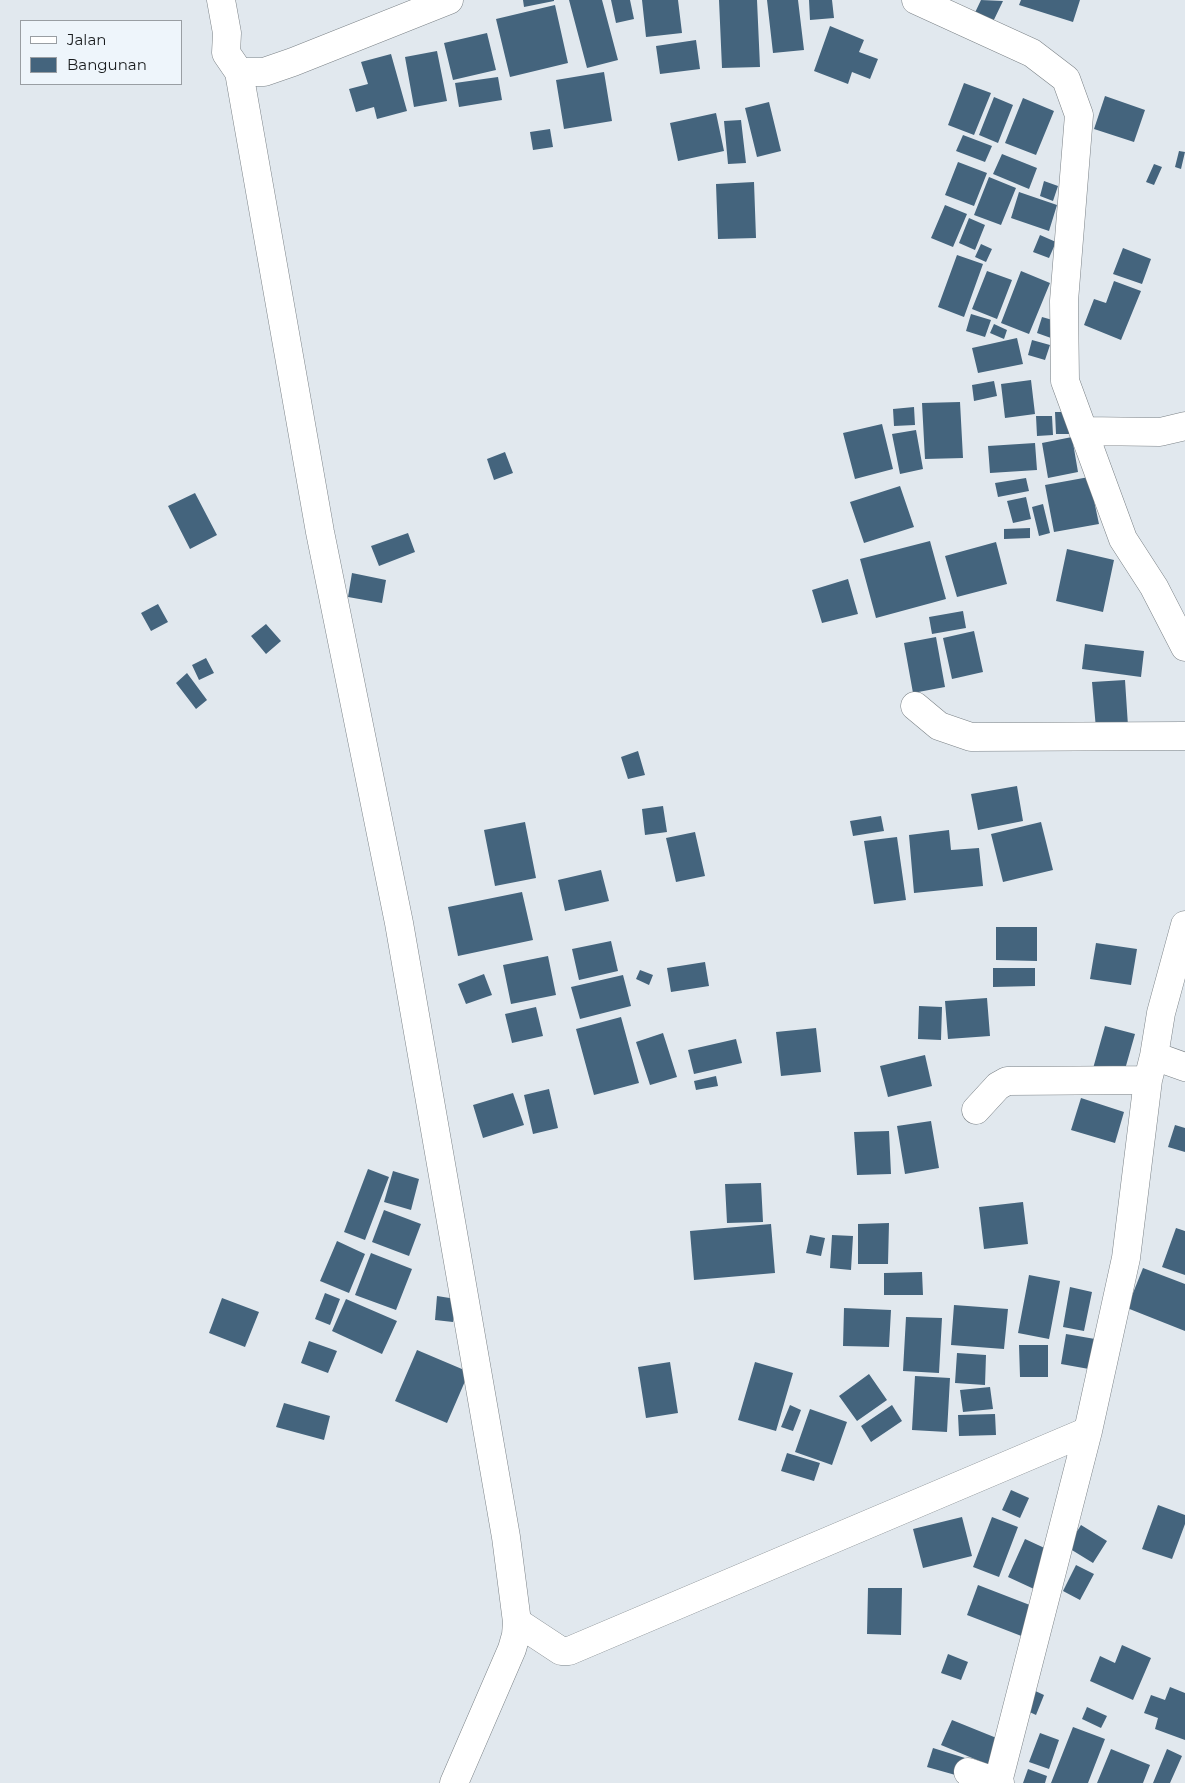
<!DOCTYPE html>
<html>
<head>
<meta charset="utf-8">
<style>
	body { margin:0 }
	#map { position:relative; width:1185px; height:1783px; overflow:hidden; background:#e1e8ee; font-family:Montserrat,sans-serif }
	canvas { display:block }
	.legend { position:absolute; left:20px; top:20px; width:162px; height:65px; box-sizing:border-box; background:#eef5fb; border:1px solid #999ea3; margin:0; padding:6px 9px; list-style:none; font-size:15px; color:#191c1e }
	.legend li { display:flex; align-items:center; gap:10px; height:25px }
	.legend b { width:25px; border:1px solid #999ea3 }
</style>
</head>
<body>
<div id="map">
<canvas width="1185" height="1783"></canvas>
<ul class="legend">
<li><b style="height:6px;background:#fff"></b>Jalan</li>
<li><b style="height:14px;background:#44647d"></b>Bangunan</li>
</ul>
</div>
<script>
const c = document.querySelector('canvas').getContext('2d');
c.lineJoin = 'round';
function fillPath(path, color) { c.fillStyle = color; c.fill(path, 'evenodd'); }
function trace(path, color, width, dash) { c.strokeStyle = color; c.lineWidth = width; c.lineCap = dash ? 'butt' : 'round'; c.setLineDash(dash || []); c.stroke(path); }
fillPath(new Path2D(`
	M523,0H554V1L524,7Z
	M569,0H602L618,60L587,68Z
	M611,0H630L634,19L616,23Z
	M642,0H678L682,33L646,37Z
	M719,0H757L760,67L722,68Z
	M767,0H798L804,50L773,53Z
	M809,0H832L834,18L810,20Z
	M981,0L1003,1L989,30L971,21Z
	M1021,0H1080L1073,22L1019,5Z
	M555,5L568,63L510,77L496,19Z
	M830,26L864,40L859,52L878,59L870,79L852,72L848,84L814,71Z
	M487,33L496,70L453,80L444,43Z
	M696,40L700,69L660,74L656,46Z
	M437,51L447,101L414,107L405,57Z
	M391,54L407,111L377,119L374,107L356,112L349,89L368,84L361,62Z
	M604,72L612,121L564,129L556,80Z
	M498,77L502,100L459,107L455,83Z
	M964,83L991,93L974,135L948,125Z
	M1105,96L1145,110L1134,142L1094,129Z
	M994,97L1013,105L998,143L979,135Z
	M1023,98L1054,111L1036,155L1005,143Z
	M769,102L781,151L757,157L745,108Z
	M716,113L724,151L678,161L670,123Z
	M741,120L746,163L728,164L724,121Z
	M550,129L553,147L533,150L530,132Z
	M963,135L992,146L985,162L956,151Z
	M1179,151L1185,152L1181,169L1175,167Z
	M1002,154L1037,168L1029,189L993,174Z
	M958,162L987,173L974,206L945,195Z
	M1154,164L1162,167L1154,185L1146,182Z
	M989,177L1016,188L1001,225L974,215Z
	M1044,181L1058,186L1053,201L1040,196Z
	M754,182L756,238L718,239L716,184Z
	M1019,192L1057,205L1049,231L1011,218Z
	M945,205L967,214L953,247L931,238Z
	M969,218L985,225L975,250L959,243Z
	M1040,235L1056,242L1049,258L1033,252Z
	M981,244L992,249L986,262L975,257Z
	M1123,248L1151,259L1142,284L1113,274Z
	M957,255L983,264L964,317L938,307Z
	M987,271L1012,280L997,319L972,309Z
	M1021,271L1050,283L1029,334L1001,323Z
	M1114,281L1141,291L1121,340L1084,325L1094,299L1106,303Z
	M971,314L991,320L985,337L966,331Z
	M1042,317L1056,321L1051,338L1037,333Z
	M994,324L1007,330L1004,339L990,333Z
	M1017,338L1023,364L978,373L972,348Z
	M1032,340L1050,345L1045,360L1028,355Z
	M1031,380L1035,414L1005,418L1001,384Z
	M994,381L997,396L974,401L972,385Z
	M960,402L963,458L925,459L922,403Z
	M914,407L915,425L894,426L893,409Z
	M1055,412H1070L1071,434H1056Z
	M1036,416H1052L1053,435L1037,436Z
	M882,424L893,469L855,479L843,433Z
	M916,430L923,469L900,474L892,434Z
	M1072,437L1078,472L1048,478L1042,443Z
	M1035,443L1037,470L990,473L988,446Z
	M505,452L513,473L494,480L487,459Z
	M1089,477L1099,524L1054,532L1045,485Z
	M1026,478L1029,491L998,497L995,483Z
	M900,486L914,527L864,543L850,502Z
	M195,493L217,535L190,549L168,506Z
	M1026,497L1031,519L1013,523L1007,501Z
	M1043,504L1050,533L1039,536L1032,507Z
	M1030,528V538L1004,539V529Z
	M408,533L415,552L379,566L371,546Z
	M930,541L946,599L876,618L860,559Z
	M996,542L1007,584L957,597L945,556Z
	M1067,549L1114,560L1103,612L1056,601Z
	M352,573L386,580L382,603L348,597Z
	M848,579L858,614L822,623L812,590Z
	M158,604L168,622L151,631L141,613Z
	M963,611L966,628L932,634L929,617Z
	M266,624L281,641L266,654L251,636Z
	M974,631L983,672L952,679L943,638Z
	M936,637L945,687L913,693L904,643Z
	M1085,644L1144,651L1141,677L1082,669Z
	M206,658L214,673L199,680L192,665Z
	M187,673L207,700L196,709L176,683Z
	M1125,680L1128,726L1096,729L1092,682Z
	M638,751L645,775L628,779L621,757Z
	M1017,786L1023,821L978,830L971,794Z
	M663,806L667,832L645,835L642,809Z
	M881,816L884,831L853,836L850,821Z
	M525,822L536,878L495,886L484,830Z
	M1041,822L1053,870L1003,882L991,834Z
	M949,830L951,850L979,848L983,886L914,893L909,835Z
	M695,832L705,876L676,882L666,838Z
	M897,837L906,900L874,904L864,841Z
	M601,870L609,901L565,911L558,880Z
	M522,892L533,940L458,956L448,907Z
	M996,927H1037V961L996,960Z
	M611,941L618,971L579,980L572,949Z
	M1096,943L1137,949L1131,985L1090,979Z
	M548,956L556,995L511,1004L503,965Z
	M705,962L709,986L671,992L667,968Z
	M993,968H1035V986L993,987Z
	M640,970L653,975L649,985L636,979Z
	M484,974L492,995L466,1004L458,984Z
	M623,975L631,1006L580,1019L571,987Z
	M987,998L990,1036L948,1039L945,1001Z
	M919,1006L942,1007L941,1040L918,1039Z
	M536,1007L543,1036L512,1043L505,1014Z
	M621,1017L639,1083L594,1095L576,1029Z
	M1105,1026L1135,1034L1122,1080L1092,1072Z
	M816,1028L821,1072L781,1076L776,1032Z
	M663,1033L677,1077L650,1085L636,1042Z
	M736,1039L742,1063L694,1074L688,1050Z
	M925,1055L932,1086L888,1097L880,1066Z
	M716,1076L718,1086L696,1090L694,1081Z
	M549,1089L558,1128L533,1134L524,1095Z
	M513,1093L524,1125L483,1138L473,1105Z
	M1081,1098L1124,1112L1115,1143L1071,1130Z
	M931,1121L939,1168L905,1174L897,1126Z
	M1175,1125L1185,1128V1152L1168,1147Z
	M889,1131L891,1174L857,1175L854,1132Z
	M368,1169L389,1177L365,1240L344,1232Z
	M393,1171L419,1179L411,1210L384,1202Z
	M761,1183L763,1222L727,1223L725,1184Z
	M1023,1202L1028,1244L984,1249L979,1207Z
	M384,1210L421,1224L409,1256L372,1242Z
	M889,1223L888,1264H858V1224Z
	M771,1224L775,1273L694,1280L690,1231Z
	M1176,1228L1185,1231V1275L1162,1267Z
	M810,1235L825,1238L821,1256L806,1253Z
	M832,1235L853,1236L851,1270L830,1268Z
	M337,1241L365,1254L349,1293L320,1281Z
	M371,1253L412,1269L396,1310L355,1295Z
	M1143,1268L1185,1284V1331L1127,1308Z
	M922,1272L923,1295H884V1273Z
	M1029,1275L1060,1281L1049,1339L1018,1333Z
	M1070,1287L1092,1292L1084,1331L1063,1327Z
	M325,1293L340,1299L330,1325L315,1319Z
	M437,1296L456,1299L453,1322L435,1320Z
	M222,1298L259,1312L245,1347L209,1333Z
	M346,1299L397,1321L382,1354L332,1331Z
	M954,1305L1008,1309L1004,1349L951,1345Z
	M844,1308L891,1310L889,1347L843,1346Z
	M906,1317L942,1318L939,1373L903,1371Z
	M1066,1334L1095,1339L1089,1369L1061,1364Z
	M309,1341L337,1351L328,1373L301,1363Z
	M1019,1345H1048V1377H1020Z
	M417,1350L469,1372L447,1423L395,1401Z
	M957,1353L986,1355L985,1385L955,1383Z
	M670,1362L678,1413L646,1418L638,1367Z
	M755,1362L793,1373L776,1431L738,1420Z
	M869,1374L887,1400L857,1421L839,1396Z
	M915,1376L950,1378L947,1432L912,1430Z
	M990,1387L993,1409L963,1412L960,1390Z
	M284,1403L330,1416L324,1440L276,1427Z
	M790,1405L801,1410L793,1431L781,1427Z
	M892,1405L902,1421L871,1442L861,1426Z
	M810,1409L847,1422L832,1465L795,1452Z
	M995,1414L996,1435L959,1436L958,1415Z
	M787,1453L820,1463L814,1481L781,1471Z
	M1011,1490L1029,1498L1020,1518L1002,1510Z
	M1158,1505L1185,1515V1524L1172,1559L1142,1549Z
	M962,1517L972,1556L923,1568L913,1529Z
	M992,1517L1018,1527L999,1577L973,1567Z
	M1081,1525L1107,1541L1093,1563L1067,1547Z
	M1025,1539L1051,1551L1034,1589L1008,1577Z
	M1076,1565L1094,1574L1080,1600L1063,1591Z
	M978,1585L1035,1607L1024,1637L967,1615Z
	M868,1588H902L901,1635L867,1634Z
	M1122,1645L1151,1658L1133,1700L1090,1681L1100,1656L1115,1663Z
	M948,1654L968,1662L961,1680L941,1673Z
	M1170,1687L1185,1693V1740L1155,1729L1158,1718L1144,1713L1151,1695L1165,1700Z
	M1031,1689L1044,1695L1036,1715L1023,1709Z
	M1087,1707L1107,1716L1101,1728L1082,1719Z
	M952,1720L999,1739L989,1765L941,1745Z
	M1073,1727L1105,1739L1088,1783H1051Z
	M1040,1733L1059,1740L1049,1769L1029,1762Z
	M933,1748L965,1758L959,1776L927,1767Z
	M1111,1749L1150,1765L1143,1783H1097Z
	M1167,1749L1182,1756L1170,1783H1153Z
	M1028,1769L1047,1776L1045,1783H1023Z`), '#44647d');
const minor = new Path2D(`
	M221,0L227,33L226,53L239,72H264L293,62L449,0
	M916,0L1032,53L1066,79L1079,115L1064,301L1065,381L1123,539L1154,587L1185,647
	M239,72L320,532L399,923L506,1537L517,1622L516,1635L512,1649L454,1783
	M1083,431L1160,432L1185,426
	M915,706L939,726L971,737L1185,736
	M1185,925L1161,1013L1154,1056L1185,1067
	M976,1110L998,1086L1007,1081L1148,1080
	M517,1622L561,1651H569L1088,1431
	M968,1772L1000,1783
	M998,1782L1088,1431L1126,1258L1148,1080L1154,1056`);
trace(minor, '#7a8186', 29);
trace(minor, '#fff', 28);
</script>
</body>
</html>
